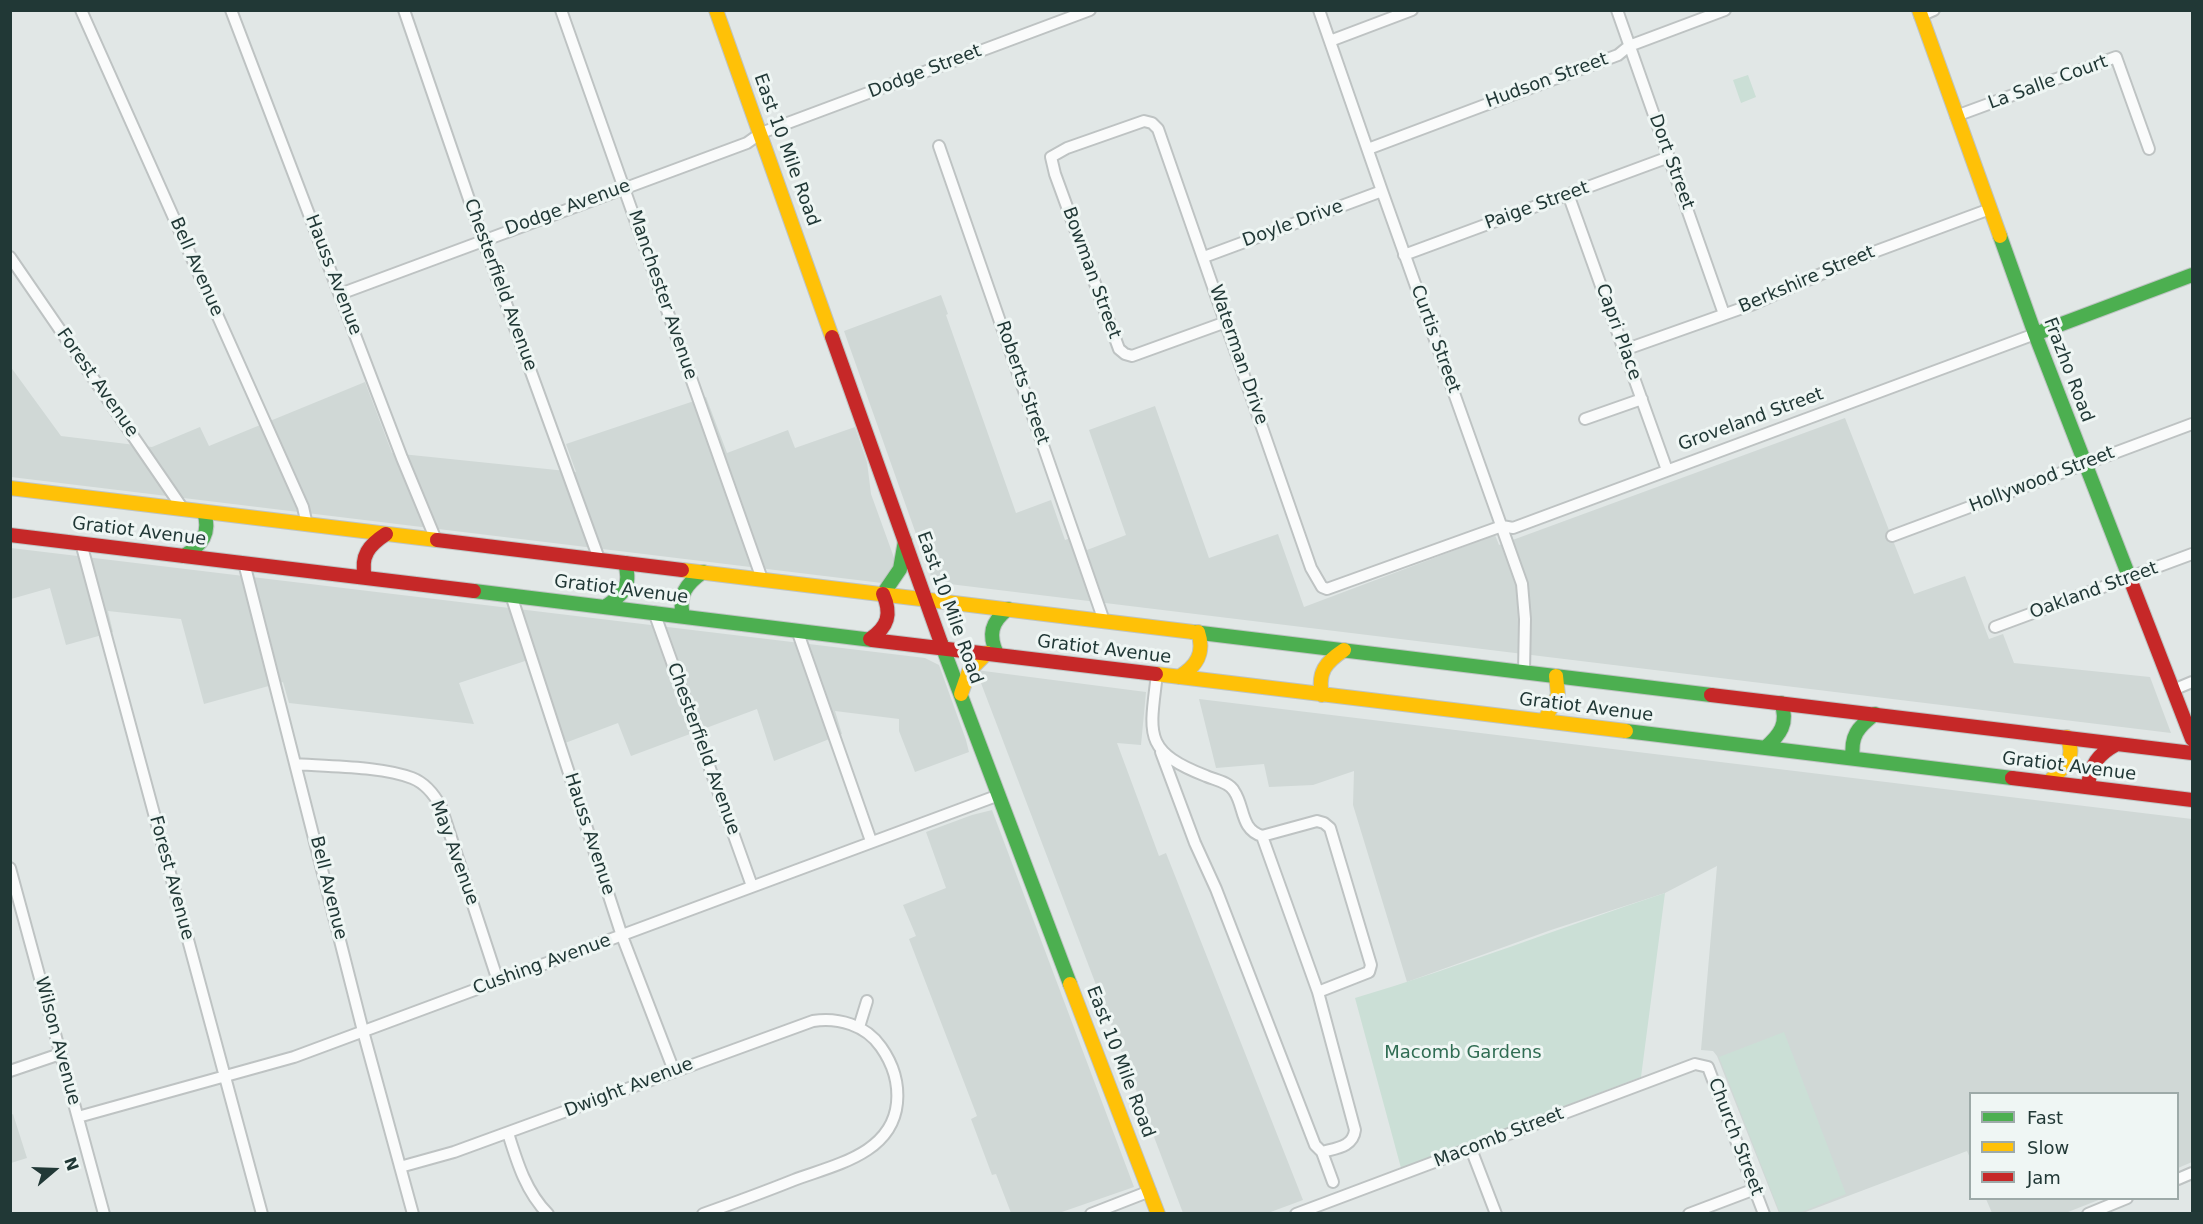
<!DOCTYPE html>
<html>
<head>
<meta charset="utf-8">
<style>
	body { margin:0 }
	#map { position:relative; width:2203px; height:1224px; overflow:hidden; background:#e1e7e6; font-family:"DejaVu Sans",sans-serif }
	canvas { display:block }
	.frame { position:absolute; inset:0; border:12px solid #213836; pointer-events:none }
	.legend { position:absolute; left:1969px; top:1092px; width:210px; height:108px; box-sizing:border-box; background:#eff6f4; border:2px solid #9daaa8; margin:0; padding:8px 10px; list-style:none; font-size:18px; color:#213836 }
	.legend li { display:flex; align-items:center; gap:12px; height:30px }
	.legend b { width:30px; border:2px solid #9daaa8 }
	.north { position:absolute; left:24px; top:1140px; width:60px; height:60px; -webkit-text-stroke:4px #eff6f4; paint-order:stroke; rotate:71deg; font-size:16px; font-weight:700; line-height:24px; text-align:center; color:#213836 }
	.north::after { content:''; display:block; margin:auto; width:21px; height:27px; background:#213836; clip-path:polygon(50% 0,100% 100%,50% 72%,0 100%) }
</style>
</head>
<body>
<div id="map">
<canvas width="2203" height="1224"></canvas>
<div class="frame"></div>
<ul class="legend">
<li><b style="height:8px;background:#4caf50"></b>Fast</li>
<li><b style="height:8px;background:#ffc107"></b>Slow</li>
<li><b style="height:8px;background:#c62828"></b>Jam</li>
</ul>
<div class="north">N</div>
</div>
<script>
const c = document.querySelector('canvas').getContext('2d');
c.lineJoin = 'round';
function fillPath(path, color) { c.fillStyle = color; c.fill(path, 'evenodd'); }
function trace(path, color, width, dash) { c.strokeStyle = color; c.lineWidth = width; c.lineCap = dash ? 'butt' : 'round'; c.setLineDash(dash || []); c.stroke(path); }
function write(font, color, halo, rows, align = 'center') {
  c.font = font + ' "DejaVu Sans",sans-serif'; c.lineWidth = 6; c.setLineDash([]); c.textBaseline = 'middle'; c.strokeStyle = halo; c.fillStyle = color; for (const [text, x, y, turn = 0] of rows) {
    c.save(); c.translate(x, y); c.rotate((+turn || 0) * Math.PI / 180); c.textAlign = isNaN(turn) ? turn : align; if (halo) c.strokeText(text, 0, 0); c.fillText(text, 0, 0); c.restore();
  }
}
fillPath(new Path2D(`
	M941,295L948,314L946,315L1016,513L1051,500L1065,540L1081,534L1087,550L1126,535L1089,430L1155,406L1209,558L1278,534L1304,607L1495,535L1499,545L1845,418L1914,594L1965,576L1989,639L2003,634L2014,663L2150,677L2171,733L933,582L844,331Z
	M10,366L61,436L152,447L200,427L209,446L365,382L392,453L576,472L566,444L706,397L727,453L788,430L795,448L855,427L867,462L871,494L897,566L882,583L11,477Z
	M11,548L925,658L939,665L966,740L969,752L915,772L899,731V719L835,711L842,734L774,761L757,709L631,756L618,723L565,743L537,657L459,683L474,724L289,703L283,682L204,704L181,619L108,611L113,632L66,645L50,588L11,599Z
	M976,670L1146,692L1141,745L1117,743L1159,856L1166,853L1303,1200L1268,1213H1183Z
	M1199,699L2192,819V1162L2178,1168V1094H1970V1158L1967,1151L1803,1213H1779L1717,1056L1713,1051L1701,1050L1717,866L1665,893L1551,930L1407,982L1353,805L1354,771L1313,785L1269,787L1264,764L1216,768Z
	M992,810L1134,1187L1059,1213H1011L996,1174L992,1175L971,1119L977,1116L909,939L916,936L903,905L946,888L926,832L972,815Z
	M13,1114L27,1158L11,1163V1115Z
	M1986,1199H2101L2063,1214L1992,1213Z`), '#d0d8d6');
fillPath(new Path2D(`
	M1748,75L1756,97L1741,103L1733,80Z
	M1665,893L1641,1077L1401,1168L1355,998C1460,967 1562,927 1665,893Z
	M1784,1032L1846,1194L1799,1213H1780L1719,1057Z`), '#cbdfd6');
const street = new Path2D(`
	M81,10L303,507L307,525
	M231,10L402,458L436,540
	M404,10L483,240L599,559
	M561,10L762,579
	M1319,10L1382,191L1522,584L1525,619L1524,672
	M1617,10L1724,314
	M1920,16L1934,10
	M1330,41L1412,10
	M1956,116L2116,57L2149,149
	M939,146L1104,621
	M1368,149L1618,55L1629,46L1725,10
	M1568,194L1667,470
	M1404,255L1669,157
	M10,257L183,509
	M1204,257L1382,191
	M340,294L747,143L761,133L1090,10
	M1226,322L1132,356L1125,354L1119,349L1055,174L1051,157L1067,148L1144,121L1152,123L1158,129L1311,568L1322,587L1327,589L1502,526L1513,528L2035,334
	M1624,350L1751,305L1855,259L1990,209
	M1585,419L1642,399
	M1892,536L2192,424
	M81,543L262,1214
	M244,563L363,1031L413,1214
	M511,595L622,936L674,1071
	M654,612L752,886
	M1995,627L2192,554
	M797,630L871,841
	M1157,674C1150,734 1142,751 1206,776C1215,780 1229,782 1234,791C1245,807 1240,829 1262,836L1317,821L1324,823L1330,828L1371,965L1369,972L1318,992
	M2173,690L2192,682
	M1161,752L1195,843L1216,889L1315,1145L1322,1152L1333,1182
	M296,764C331,767 380,766 412,778C425,783 434,794 441,807L498,981
	M1262,836L1318,992L1355,1130C1353,1147 1337,1148 1322,1152
	M10,868L104,1214
	M859,1027L867,1001
	M10,1071L60,1054
	M78,1117L294,1057L999,795
	M508,1133C517,1162 526,1192 548,1214
	M1471,1149L1496,1214
	M400,1167L454,1152L813,1021C838,1017 866,1025 881,1047C893,1064 899,1082 897,1103C892,1154 834,1165 794,1180C764,1192 734,1203 703,1214
	M2178,1179L2192,1173
	M1091,1214L1150,1191
	M1296,1214L1695,1064L1708,1067L1764,1214
	M1689,1214L1755,1189
	M2088,1214L2127,1198`);
const fast = new Path2D(`
	M2000,236L2035,334L2130,579
	M2035,334L2192,275
	M184,556C202,545 211,533 204,512
	M474,591L872,640
	M883,594L900,569L905,541
	M605,607C623,594 632,587 625,563
	M683,616C678,595 686,584 703,572
	M1193,632L1711,695
	M941,643L1070,984
	M997,654C988,635 991,622 1008,609
	M1626,731L2012,778
	M1765,748C1780,735 1789,723 1781,703
	M1853,758C1850,736 1858,727 1875,714`);
const slow = new Path2D(`
	M716,10L832,337
	M1919,10L2000,236
	M10,488L437,540
	M682,570L1193,632
	M1156,674L1626,731
	M1179,677C1197,666 1205,653 1198,632
	M961,694L969,671L987,653
	M1322,695C1317,672 1326,662 1344,650
	M1544,721L1558,695L1556,676
	M2048,782C2064,768 2077,759 2067,737
	M1070,984L1158,1214`);
const jam = new Path2D(`
	M832,337L941,643
	M10,535L474,591
	M437,540L682,570
	M365,577C360,556 369,545 386,534
	M2130,579L2192,739
	M870,639C888,627 892,614 883,594
	M872,640L1156,674
	M1711,695L2192,753
	M2012,778L2192,800
	M2088,787C2090,765 2098,754 2117,744`);
trace(street, '#bec3c3', 14);
trace(fast, '#bec4c3', 16);
trace(slow, '#bec4c3', 16);
trace(jam, '#bec4c3', 16);
trace(street, '#fafbfb', 10);
trace(fast, '#4caf50', 14);
trace(slow, '#ffc107', 14);
trace(jam, '#c62828', 14);
write('18px', '#213836', '#eff6f4', [
	["Dodge Street",925,72,-21],
	["Hudson Street",1547,81,-20],
	["La Salle Court",2048,83,-20],
	["East 10 Mile Road",786,150,70],
	["Dort Street",1671,162,70],
	["Paige Street",1537,206,-20],
	["Dodge Avenue",568,208,-20],
	["Doyle Drive",1293,224,-20],
	["Bell Avenue",196,267,66],
	["Bowman Street",1091,273,70],
	["Hauss Avenue",333,275,69],
	["Berkshire Street",1807,280,-23],
	["Chesterfield Avenue",500,285,70],
	["Manchester Avenue",662,295,71],
	["Capri Place",1618,332,70],
	["Curtis Street",1435,339,70],
	["Waterman Drive",1238,355,71],
	["Frazho Road",2068,370,69],
	["Forest Avenue",97,383,55],
	["Roberts Street",1022,383,71],
	["Groveland Street",1751,420,-20],
	["Hollywood Street",2042,480,-21],
	["Gratiot Avenue",139,532,7],
	["Gratiot Avenue",621,590,7],
	["Oakland Street",2094,591,-20],
	["East 10 Mile Road",949,608,70],
	["Gratiot Avenue",1104,650,7],
	["Gratiot Avenue",1586,708,7],
	["Chesterfield Avenue",703,749,70],
	["Gratiot Avenue",2069,767,7],
	["Hauss Avenue",589,834,72],
	["May Avenue",454,853,70],
	["Forest Avenue",171,878,75],
	["Bell Avenue",328,888,76],
	["Cushing Avenue",542,965,-20],
	["Wilson Avenue",57,1041,75],
	["East 10 Mile Road",1120,1062,69],
	["Dwight Avenue",629,1088,-21],
	["Church Street",1735,1137,69],
	["Macomb Street",1499,1138,-21]
]);
write('18px', '#2f6c52', '#eff6f4', [
	["Macomb Gardens",1463,1053]
]);
</script>
</body>
</html>
